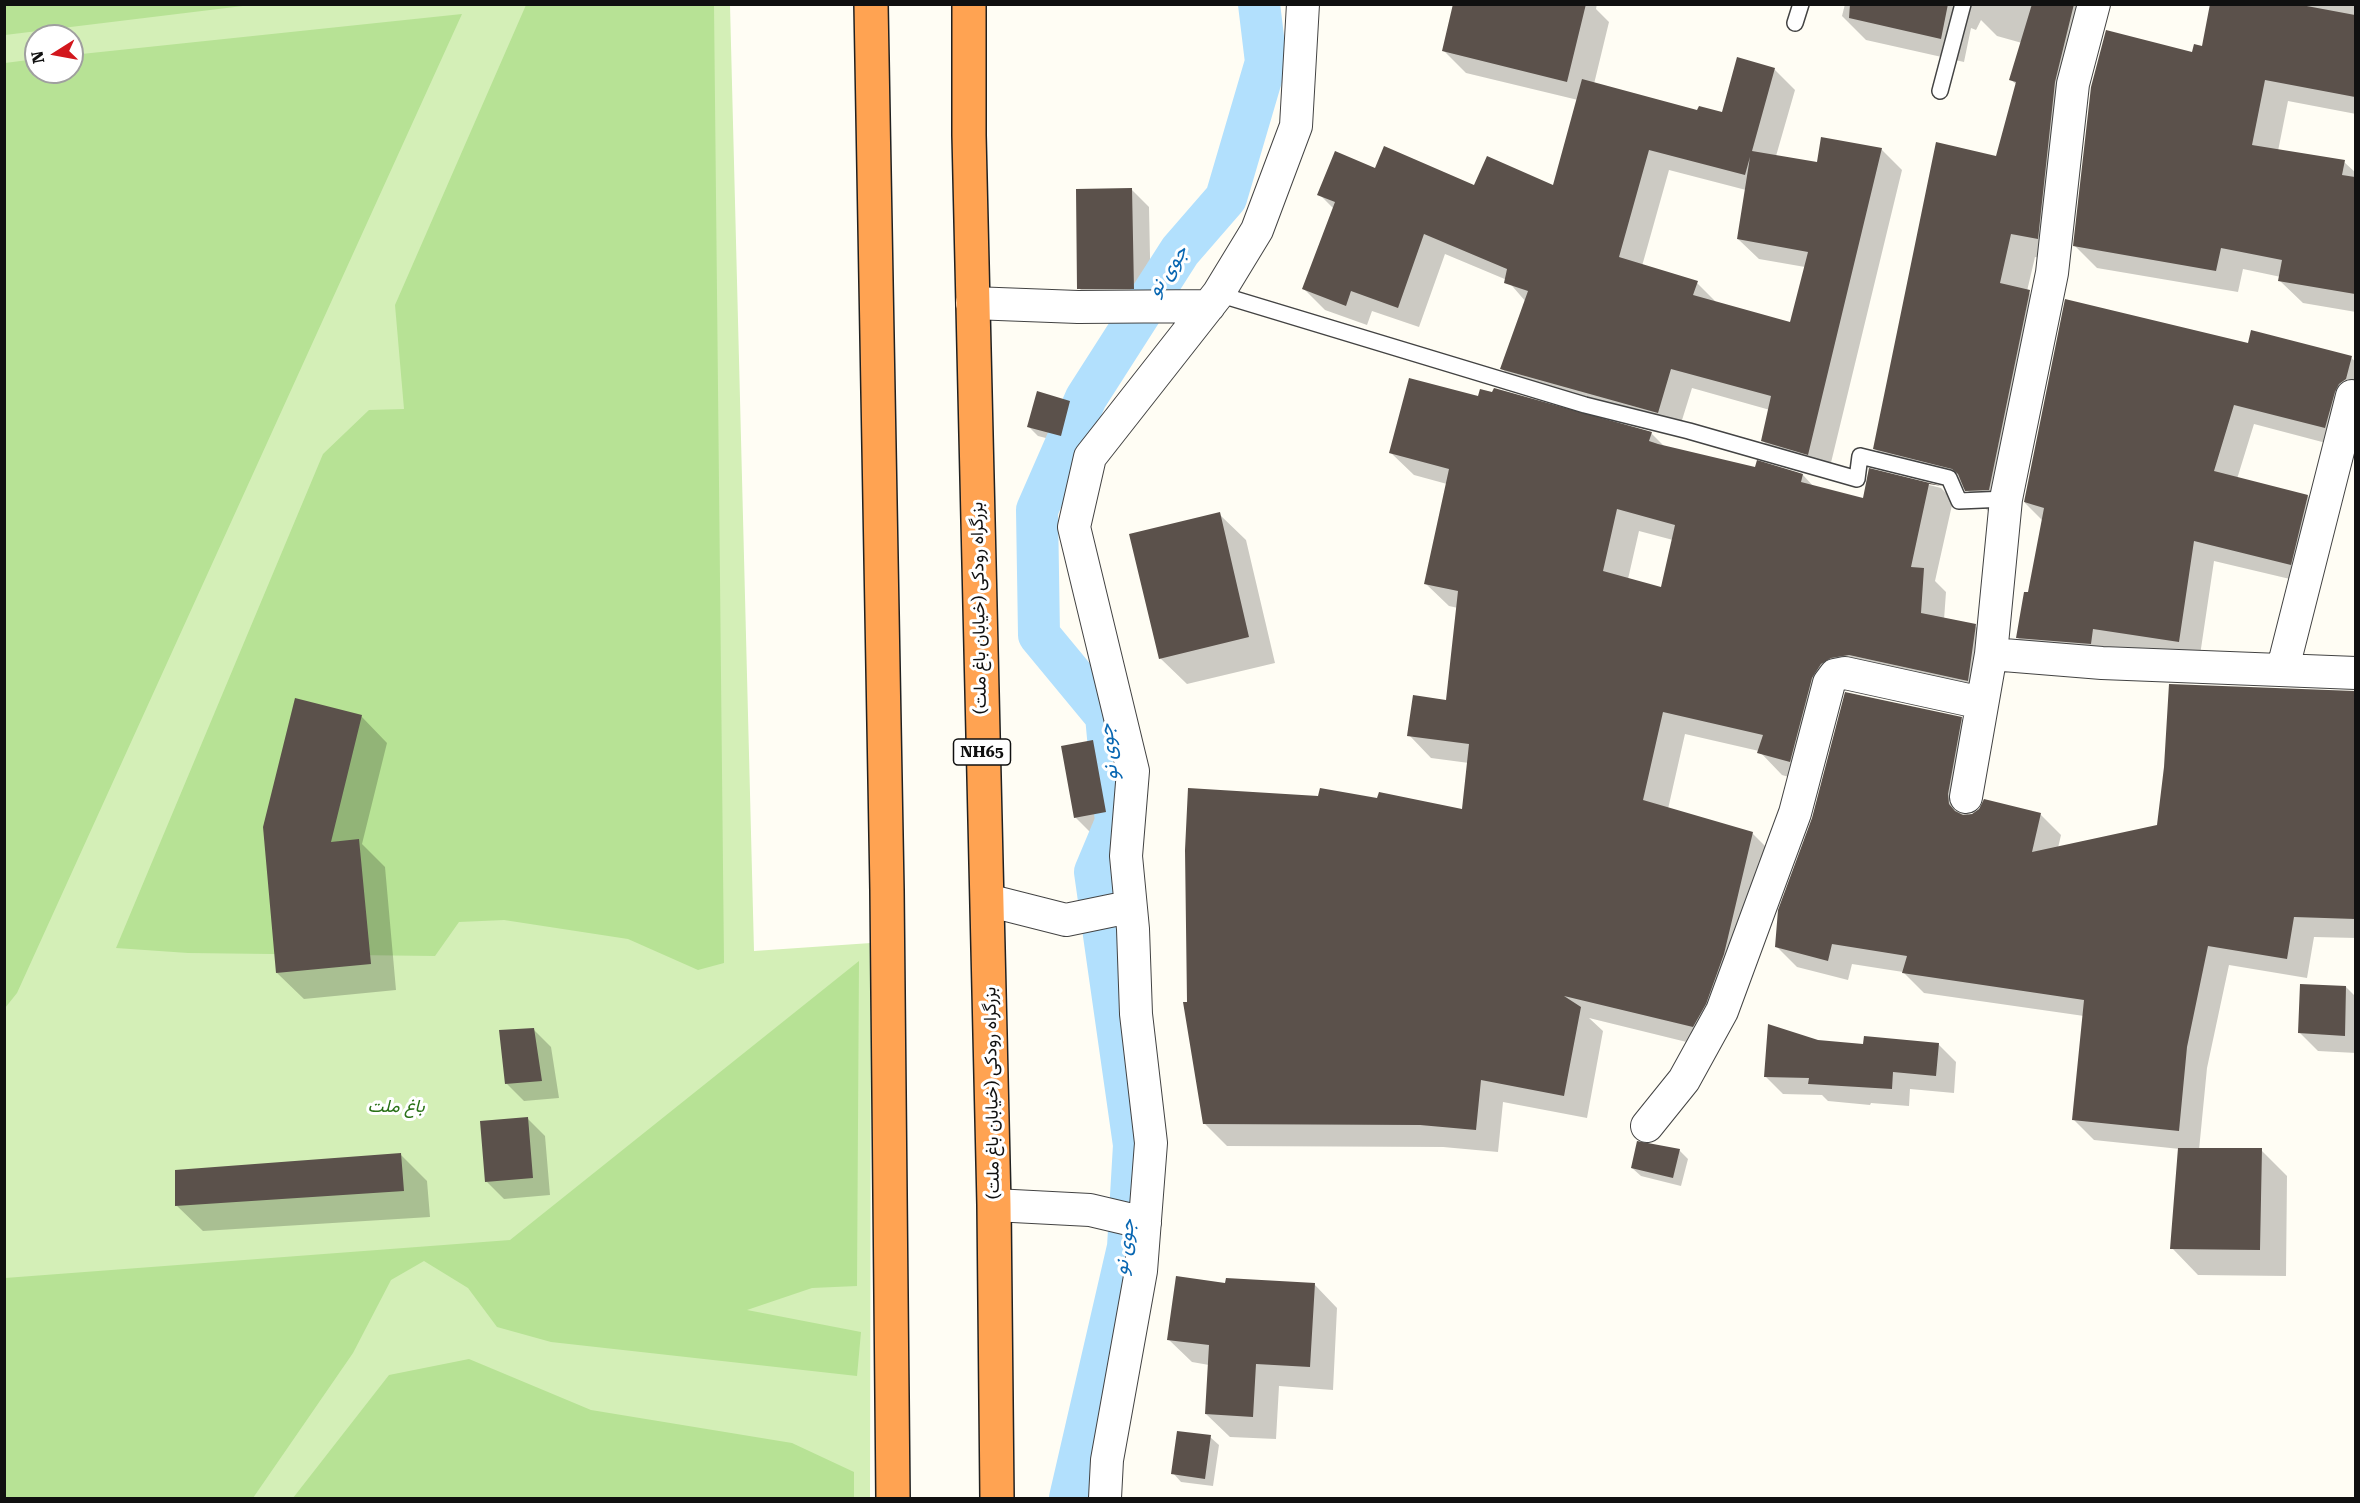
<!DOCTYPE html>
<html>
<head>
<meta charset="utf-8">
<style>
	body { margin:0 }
	#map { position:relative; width:2360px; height:1503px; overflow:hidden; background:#fffdf4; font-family:"Roboto Serif",serif }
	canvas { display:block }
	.frame { position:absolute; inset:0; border:6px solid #101010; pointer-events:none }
	.north { position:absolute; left:24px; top:24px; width:60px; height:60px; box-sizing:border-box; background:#fff; border:2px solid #9f9f9f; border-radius:50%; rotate:259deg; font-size:16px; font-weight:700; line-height:24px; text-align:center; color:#101010 }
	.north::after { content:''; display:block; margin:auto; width:21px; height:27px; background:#d2171d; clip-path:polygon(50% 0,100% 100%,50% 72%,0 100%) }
</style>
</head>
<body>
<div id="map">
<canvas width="2360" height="1503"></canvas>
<div class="frame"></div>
<div class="north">N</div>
</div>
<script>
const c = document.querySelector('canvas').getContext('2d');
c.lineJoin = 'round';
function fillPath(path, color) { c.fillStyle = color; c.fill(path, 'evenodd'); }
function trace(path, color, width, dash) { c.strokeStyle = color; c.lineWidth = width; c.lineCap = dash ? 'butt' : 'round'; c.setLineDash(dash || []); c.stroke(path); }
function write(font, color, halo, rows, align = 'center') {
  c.font = font + ' "Roboto Serif",Vazirmatn,serif'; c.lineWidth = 6; c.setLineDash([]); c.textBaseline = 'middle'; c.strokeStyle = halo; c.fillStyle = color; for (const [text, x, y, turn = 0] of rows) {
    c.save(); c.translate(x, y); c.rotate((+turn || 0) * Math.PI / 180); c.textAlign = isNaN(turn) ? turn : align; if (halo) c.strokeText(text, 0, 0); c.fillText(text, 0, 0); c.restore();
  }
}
fillPath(new Path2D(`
	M5,5H730L754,951L871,943L870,1498H5ZM36,36H72V72H36Z`), '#d4efb7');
fillPath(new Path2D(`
	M5,4H251V5L5,35Z
	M526,5H714L724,963L698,970L628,939L504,920L459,922L435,956L188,953L116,948L323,454L369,410L404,409L395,305Z
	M462,14L17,993L5,1008V63L36,59V72H72V55Z
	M859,961L857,1286L812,1288L747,1310L861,1332L857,1376L551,1342L497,1327L468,1288L424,1261L391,1280L353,1353L253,1498H5V1278L510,1240Z
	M469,1359L591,1410L792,1443L854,1472V1498H293L389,1375Z`), '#b7e295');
fillPath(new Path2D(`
	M1469,4H1597L1596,9L1609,22L1594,84L1699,112L1723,114L1774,69L1795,90L1776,156L1818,163L1881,149L1902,170L1828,475L1783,462L1763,441L1770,410L1692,388L1678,433L1523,389L1502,369L1526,302L1507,280L1445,254L1419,327L1372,311L1367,325L1325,310L1304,289L1334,209L1319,194L1376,170L1475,187H1554L1578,100L1466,73L1443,50ZM1669,170L1746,190L1738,239L1759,259L1805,267L1792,324L1718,304L1697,283L1642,266Z
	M1845,4H2094L2078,107L2061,262L2035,257L2027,291L2053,316L1991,514L1966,489L1899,473L1875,449L1997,158L2017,85L2011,80L2022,43L1997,36L1981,20L1976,30L1971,28L1964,62L1866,40L1842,16Z
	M2211,4H2356V114L2288,101L2278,151L2344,162L2356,173V312L2303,303L2280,281L2281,277L2243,269L2238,292L2097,268L2075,246L2193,54L2203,48Z
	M1131,189L1149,207L1151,306H1096L1079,288Z
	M2066,301L2249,344L2351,358L2356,362V410L2345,448L2254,424L2237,479L2308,496L2328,516L2311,584L2214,561L2199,662L2038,658L2017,637L2030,594L2043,521L2025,503Z
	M1479,398L1651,433L1666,448L1756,469L1803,475L1814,487L1864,500L1870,470L1941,488L1960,507L1952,505L1935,581L1946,592L1944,620L1975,626L1998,648L1990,703L1843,687L1812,784L1782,775L1759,751L1685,734L1668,809L1752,833L1775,856L1715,1049L1589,1018L1603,1031L1587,1118L1503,1102L1498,1152L1443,1147L1227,1146L1204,1123L1189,1003L1378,800L1463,811L1469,763L1431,758L1409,735L1448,701L1458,608L1449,606L1426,584L1447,484L1414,475L1391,453ZM1639,531L1673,540L1662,589L1628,579Z
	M1069,402L1078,411L1069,444L1038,436L1029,427Z
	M1219,514L1246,540L1275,663L1187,684L1160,658Z
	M2170,685L2356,693V938L2314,937L2307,978L2229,965L2207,1068L2199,1150H2261L2287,1176L2286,1276L2198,1275L2172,1248L2180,1149L2094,1140L2074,1120L2084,1016L1924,993L1903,972L1852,964L1848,980L1797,967L1777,947L1961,718L1981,739L1968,816L2040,814L2061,835L2058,848L2158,826L2166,767Z
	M361,716L387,743L362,844L385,867L396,990L304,999L277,973Z
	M1093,741L1111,759L1123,829L1093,835L1075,817Z
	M2346,987L2356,997V1053L2318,1051L2300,1033Z
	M533,1029L551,1047L559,1098L524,1101L506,1083Z
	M1818,1041L1865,1046L1938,1044L1956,1062L1954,1093L1910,1089L1909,1106L1871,1103L1870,1105L1828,1101L1822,1095L1783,1094L1765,1076Z
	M527,1118L545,1136L550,1195L504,1199L486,1181Z
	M1679,1150L1688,1159L1681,1186L1641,1176L1632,1168Z
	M401,1155L427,1181L430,1217L203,1231L176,1205Z
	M1227,1284H1314L1337,1308L1333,1390L1279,1386L1276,1439L1230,1437L1206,1414L1209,1365L1192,1362L1168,1339Z
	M1210,1437L1219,1445L1213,1486L1181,1482L1173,1473Z`), '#0003');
trace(new Path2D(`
	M1070,1498L1128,1247L1134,1145L1095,872L1116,822L1106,716L1039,635L1037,510L1086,398L1180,251L1226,198L1266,62L1259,4`), '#b2e0fd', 42);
fillPath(new Path2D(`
	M1453,4H1586L1567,82L1442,51Z
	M1850,4H1948L1941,39L1849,18Z
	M2032,4H2074L2055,82L2038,239L2011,234L2000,283L2030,290L1989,490L1965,491L1958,474L1952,469L1873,449L1936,142L1996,156L2016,82L2009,80Z
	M2210,4H2296L2355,15V97L2265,80L2252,145L2345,160L2342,175L2355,177V294L2278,281L2282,260L2221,248L2216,271L2073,246L2091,87L2106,30L2192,52L2194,44L2202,46Z
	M1737,57L1775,68L1752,151L1817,162L1821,137L1882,148L1808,455L1761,441L1771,396L1671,369L1658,413L1500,369L1528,291L1504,283L1507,269L1424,234L1398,308L1351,291L1346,306L1302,289L1335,202L1317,195L1335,151L1375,168L1384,146L1474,185L1487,156L1553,185L1582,79L1697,110L1699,106L1722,112ZM1649,150L1745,175L1750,157L1737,239L1808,252L1790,322L1693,295L1698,281L1619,257Z
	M1132,188L1134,289H1077L1076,189Z
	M2065,299L2248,343L2251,330L2352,356L2346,379L2339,384L2335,392L2325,428L2234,405L2214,471L2308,495L2291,565L2194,541L2179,642L2093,629L2091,644L2016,638L2024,592H2028L2044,508L2024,502Z
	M1409,378L1478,396L1480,389L1492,392L1494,388L1652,432L1649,441L1658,444L1755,467L1757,460L1803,474L1801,482L1863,498L1869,468L1942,486L1929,484L1911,567L1924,568L1921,613L1976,624L1968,681L1849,655L1831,658L1821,664L1812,678L1790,762L1757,753L1763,735L1663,712L1643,800L1753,832L1724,954L1706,1004L1693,1027L1564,996L1581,1007L1564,1096L1481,1080L1476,1130L1420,1125L1203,1124L1183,1002H1187L1185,850L1188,788L1318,796L1320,788L1377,798L1379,792L1462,809L1469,744L1407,736L1413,695L1446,700L1458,591L1424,584L1449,469L1389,453ZM1617,509L1675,525L1661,587L1603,571Z
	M1037,391L1070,401L1061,436L1027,427Z
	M1220,512L1249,637L1159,659L1129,534Z
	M2169,684L2355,691V919L2294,917L2287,959L2208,946L2187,1047L2179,1131L2072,1120L2084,1000L1902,973L1907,956L1832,944L1828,961L1775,947L1778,910L1812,818L1845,692L1962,717L1948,794L1949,804L1955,811L1963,815L1972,814L1979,809L1984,799L2041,813L2032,852L2157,825L2164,767Z
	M295,698L362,715L331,842L359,839L371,964L276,973L263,827Z
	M1093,740L1106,812L1074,818L1061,746Z
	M2300,984L2346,986L2345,1036L2298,1033Z
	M1768,1024L1818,1040L1863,1044L1864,1036L1939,1043L1936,1076L1893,1072L1892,1089L1808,1084L1809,1078L1764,1077Z
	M534,1028L542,1081L505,1084L499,1030Z
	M528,1117L533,1178L485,1182L480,1121Z
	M1637,1141L1680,1149L1673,1178L1631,1168Z
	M2178,1148H2262L2260,1250L2170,1249Z
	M401,1153L404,1191L175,1206V1170Z
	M1176,1276L1225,1283L1226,1278L1315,1283L1310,1367L1256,1364L1253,1417L1205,1414L1209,1345L1167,1340Z
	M1177,1431L1211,1435L1205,1479L1171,1474Z`), '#5b514b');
const lane = new Path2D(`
	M1795,23L1801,4
	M1940,91L1963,4
	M1218,294L1585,405L1689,431L1857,479L1860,456L1949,478L1959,501L2006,499`);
const street = new Path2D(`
	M2094,4L2073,84L2052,273L2006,499L1991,654L2102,663L2356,673
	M972,303L1078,307L1209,306
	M2283,668L2352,396
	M1966,797L1991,654
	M987,900L1066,920L1129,907
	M1647,1126L1684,1080L1722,1011L1795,813L1829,683L1835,675L1845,673L1982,703
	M994,1205L1090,1210L1145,1223
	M1105,1498L1107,1460L1141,1271L1151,1143L1136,1014L1133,929L1126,856L1133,771L1074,527L1090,457L1218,294L1257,230L1296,126L1303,4`);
const highway = new Path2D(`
	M871,4L887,890L893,1498
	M969,4V135L994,1205L997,1498`);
trace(lane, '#434343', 18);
trace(street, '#434343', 34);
trace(highway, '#212121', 36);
trace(lane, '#fff', 15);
trace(street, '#fff', 32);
trace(highway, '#ffa352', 33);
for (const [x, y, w] of [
	[982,752,57]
]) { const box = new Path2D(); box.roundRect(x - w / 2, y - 13, w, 26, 4.5); c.fillStyle = '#fff'; c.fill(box); trace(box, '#101010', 1.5); }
write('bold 16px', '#101010', null, [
	["NH65",982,752]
]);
write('18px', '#101010', '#fff', [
	["بزرگراه رودکی (خیابان باغ ملت)",979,608,-91],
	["بزرگراه رودکی (خیابان باغ ملت)",992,1093,-91]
]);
write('italic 18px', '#297117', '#fff', [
	["باغ ملت",396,1107]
]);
write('italic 20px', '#0967b2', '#fff', [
	["جوی نو",1168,271,-56],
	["جوی نو",1109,752,-96],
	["جوی نو",1125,1247,-82]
]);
</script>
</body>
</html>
